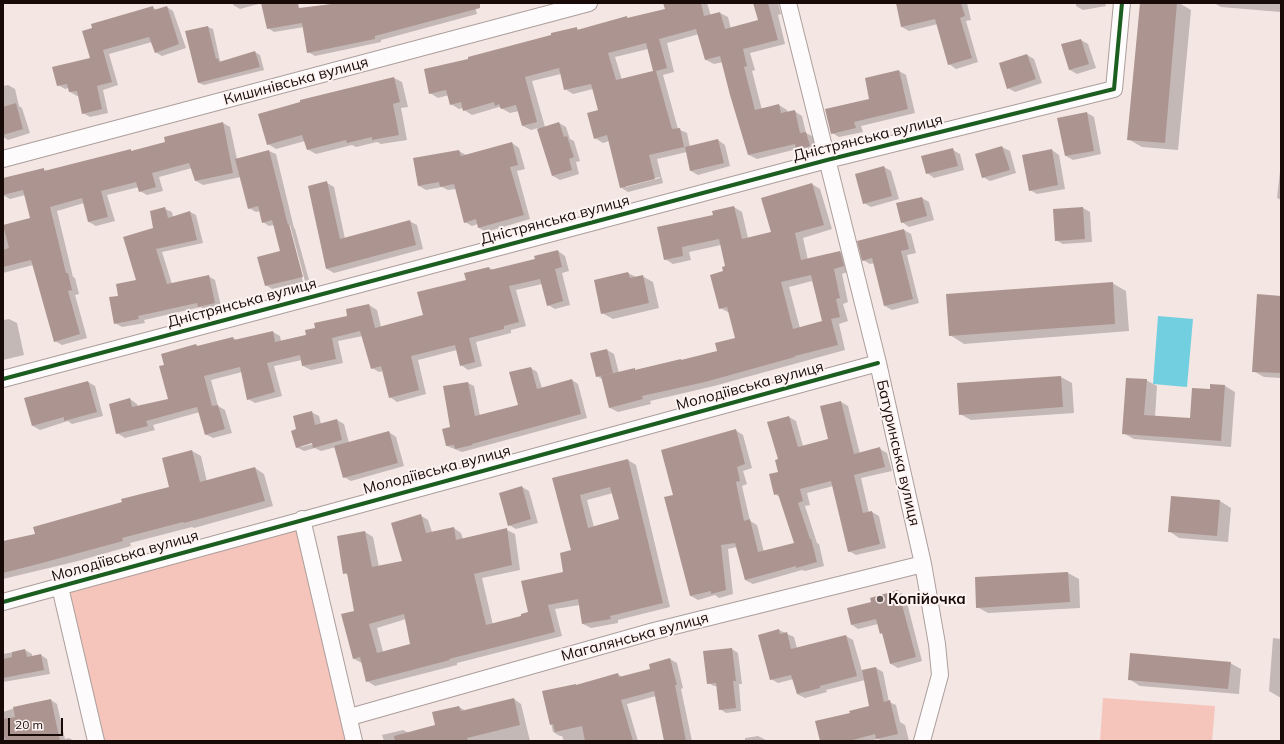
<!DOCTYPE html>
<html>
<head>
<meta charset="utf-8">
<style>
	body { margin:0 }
	#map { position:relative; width:1284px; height:744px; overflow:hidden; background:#f4e6e3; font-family:Mulish,sans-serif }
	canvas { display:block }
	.frame { position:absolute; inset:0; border:4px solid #170a07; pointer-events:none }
	.scale { position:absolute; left:8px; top:718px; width:55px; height:18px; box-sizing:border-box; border:2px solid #170a07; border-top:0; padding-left:5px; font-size:12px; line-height:14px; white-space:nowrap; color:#170a07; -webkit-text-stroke:3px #fcf3f2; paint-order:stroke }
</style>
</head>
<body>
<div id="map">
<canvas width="1284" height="744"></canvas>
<div class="frame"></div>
<div class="scale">20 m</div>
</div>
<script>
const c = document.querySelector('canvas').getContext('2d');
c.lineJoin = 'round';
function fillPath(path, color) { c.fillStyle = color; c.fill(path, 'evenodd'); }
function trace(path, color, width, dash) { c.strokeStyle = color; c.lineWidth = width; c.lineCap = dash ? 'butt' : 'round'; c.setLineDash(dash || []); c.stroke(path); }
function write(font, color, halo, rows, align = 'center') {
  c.font = font + ' Mulish,sans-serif'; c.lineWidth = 4; c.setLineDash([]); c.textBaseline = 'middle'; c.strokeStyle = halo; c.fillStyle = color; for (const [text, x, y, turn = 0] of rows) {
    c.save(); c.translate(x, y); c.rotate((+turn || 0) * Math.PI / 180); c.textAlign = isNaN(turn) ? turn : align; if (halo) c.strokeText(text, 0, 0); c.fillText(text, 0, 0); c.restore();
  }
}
fillPath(new Path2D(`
	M302,519L355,741H96L59,586Z
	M1103,698L1215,706L1212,741H1100Z`), '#f5c4ba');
fillPath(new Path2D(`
	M1158,316L1193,319L1187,387L1153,384Z`), '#72cfe0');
fillPath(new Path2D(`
	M233,3H288L290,10L339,3H474L477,14L381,40V42L315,56L308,52L304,27L274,32L268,28L262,3L240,9L233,5Z
	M667,3H707L711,16L720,13L728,17L731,29L759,21L754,3H778L781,14L778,15L785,44L750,53L755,70L752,71L762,110L779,105L787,110L788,113L794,111L802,116L806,133L814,137L817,151L805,154L797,149L757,159L749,155L723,62L714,64L706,60L699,34L667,43L674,72L663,75L678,129L687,133L690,147L718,140L725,145L730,166L698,175L691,171L687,152L657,159L663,183L628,192L620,187L609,141L603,143L595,138L599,111L593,89L573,94L565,89L561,74L532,81L545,127L559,123L566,127L570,139L574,141L580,161L576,162L579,174L560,180L553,176L538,128L531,130L523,126L519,111L510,113L499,107L472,115L464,110L463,108L459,109L451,104L449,95L438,98L430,93L469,60L576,28L580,30L627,17L630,19L666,9ZM648,49L654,71L622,80L615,57ZM660,177V178L626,187V185Z
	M897,3H967L971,20L966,21L978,62L956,69L949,64L938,24L909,31L902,27Z
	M1076,3H1105L1106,6L1083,10L1076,6Z
	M1141,3H1179L1191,10L1178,150L1142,147L1128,139Z
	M1214,3H1281V12L1221,7Z
	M167,7L173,11L186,48L162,56L155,52L152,42L109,54L118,85L103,90L108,113L90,117L83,113L79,95L77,96L70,92L69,88L65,89L58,85L153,8L158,10Z
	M208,27L213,29L220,61L223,62L255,52L260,55L264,70L204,85L199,83Z
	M1081,40L1088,44L1096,68L1077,74L1070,70L1062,45Z
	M1027,55L1034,59L1042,83L1015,92L1008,88Z
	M899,71L906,75L915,113L861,126L863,132L839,137L832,133L871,99Z
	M394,78L402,82L408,107L401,108L407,140L381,144L377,142L356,147L352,145L316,154L307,149L305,141L276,149L268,144Z
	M8,85L15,89L19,106L22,108L30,133L8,140L3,137V86Z
	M1087,113L1094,117L1101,154L1073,160L1066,156Z
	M223,123L230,127L237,159L269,151L276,154L294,228L295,229L309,280L305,281L290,225H288L303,282L272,289L266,285L281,252L274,225L269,226L263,222L260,211L256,212L249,208L241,177L203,185L196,181L192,168L159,177L163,191L147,195L140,191L139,187L107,195L115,221L96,226L89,222L84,203L57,211L73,277L75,278L79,294L75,295L87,338L62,345L55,341L33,265L3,273V227L31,219L25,195L10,199L3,195V179L43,169L47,171L130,150L133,152L166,142Z
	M512,143L519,148L525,169L517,171L530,219L486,232L479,228L478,224L472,226L465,222L456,189L448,190L442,187L426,190L419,186L414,159L459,151L466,155Z
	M1002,147L1010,151L1016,173L990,181L983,177L976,155Z
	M953,150L960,154L964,170L934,178L927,173Z
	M1052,150L1059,155L1065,189L1037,194L1030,190Z
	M1281,162V200L1277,198Z
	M884,167L891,171L899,199L871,207L864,203Z
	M327,183L334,187L345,239L409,221L417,225L423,249L334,273L327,269Z
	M812,184L820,189L832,229L803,238L808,260L840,252L848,256L852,270L842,274L848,302L843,304L848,321L839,324L845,350L714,386L650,401L651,404L618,412L610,408L602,379L597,376L607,350L614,354L619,373L682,361L718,352L736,338L730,313L720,308L724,272L727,267L721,245L689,252L691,260L673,264L665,259L714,216L734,207L742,212L748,238L772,232ZM812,281L823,322L800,328L789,287Z
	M922,198L929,202L934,220L909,227L902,222Z
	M1083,208L1090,212L1092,242L1063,244L1056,240Z
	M165,209L172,212L173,217L190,212L196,215L203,243L162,252L172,284L208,276L215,280L221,306L205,310L201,307L144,320L145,323L122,327L115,323L119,296L137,281L155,229Z
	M904,230L911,234L916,253L907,255L919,303L892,310L885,306L875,263L870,264L863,260Z
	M558,251L565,256L569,271L562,273L570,305L555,309L548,305L542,284L516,290L526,326L511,330V333L476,342L482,366L468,370L461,365L457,350L418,360L426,394L397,402L390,397L383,371L379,372L372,368L363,336L338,341L343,363L311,370L303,366L302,360L274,366L282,396L255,403L248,399L242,372L211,380L218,406L225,410L232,433L213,438L205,434L200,412L153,425L155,430L125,438L117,433L130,399L137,404L138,407L169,400L165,366L196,345L199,347L233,338L237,340L273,332L280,336L281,341L307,335L349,317L347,310L369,305L377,310L381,327L424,316L467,280L489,268L494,270L536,259Z
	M628,273L636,277L642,276L653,282L659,308L613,319L602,313Z
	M1112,283L1126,291L1129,331L964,344L950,335Z
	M1281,297V378L1264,377L1253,371Z
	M9,319L17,323L24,355L3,360V320Z
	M531,368L537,372L542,388L572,380L578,384L587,418L462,452L447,446L451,428L468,383L474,386L480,416L519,405Z
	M1061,377L1072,383L1074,413L971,420L960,414Z
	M1146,380L1157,386L1155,417L1191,419L1211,390L1225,386L1235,392L1231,447L1134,439L1123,433Z
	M88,382L95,386L103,416L72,424L68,421L40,430L33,426L25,398Z
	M841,402L848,406L860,454L880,449L887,453L892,471L861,478L869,513L872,512L879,516L886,548L856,555L849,551L833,486L807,493L810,505L805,506L817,543L819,544L824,566L805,571L802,570L753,584L745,580L737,547L728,549L733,594L719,598L715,595L698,600L691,596L674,496L735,430L743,435L752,468L743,471L747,484L742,486L750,521L757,525L764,552L795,544L781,498L775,494L780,473L779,460L789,417L796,421L803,446L829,439Z
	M311,412L319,416L321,424L337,420L344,424L349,443L389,432L396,437L404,466L351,481L344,477L336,447L321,451L315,448L304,451L296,447L297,430ZM316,441L317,443L301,447V445Z
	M192,451L201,456L207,482L255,468L264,474L273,506L194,528L192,527L130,543L131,546L78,561L3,579V542L36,534L123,503L171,487Z
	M628,460L636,465L670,607L618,620V623L591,628L583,624L580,605L555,609L562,636L457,663V665L375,686L367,681L362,663L354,659L355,611L348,575L344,573L365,532L373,537L379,567L403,562L420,515L428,520L432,532L454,528L461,533L463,539L507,530L515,534L520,570L482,578L493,625L523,617L529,612L564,573L572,551L554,478ZM613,493L620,520L594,527L587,500ZM406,619L411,645L383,652L377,628Z
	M522,487L529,491L538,523L516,529L509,525Z
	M1172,497L1220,501L1231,508L1228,542L1179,538L1169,531Z
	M1068,573L1079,579L1080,608L988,613L977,607L976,578Z
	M898,592L905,595L922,661L898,668L891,664L884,635L881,633L878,624L858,629L852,625L872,603Z
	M779,630L794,637L797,648L846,636L853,640L862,671L876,668L883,672L889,702L896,705L900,722L905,725L909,741H882L878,739L868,741H819L821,740L851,713L870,706L865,680L826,690L827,692L805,698L797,694L794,679L778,683L771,679Z
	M1273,638L1281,639V698L1269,691Z
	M732,649L738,653L742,684H739L741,711L726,713L720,709L718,686H714L708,683Z
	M25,650L32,654V657L41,655L47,659L50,674L3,682V654Z
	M670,659L677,663L683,688L681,689L692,741H665L656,696L627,704L638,741H564L562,736H560L553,732L544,692L575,685H577L618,674L622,677L651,670Z
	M1230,663L1241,669L1239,694L1140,686L1129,679Z
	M514,699L521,704L530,741H384L382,735L403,730L409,733L437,726L459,707L466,711Z
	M51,700L57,704L65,739L69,738L74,741H3V712L27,704Z
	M758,736L768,741H745V738Z`), '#0003');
fillPath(new Path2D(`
	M261,3H298L299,8L340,3H480V8L375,36V39L307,53L302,23L267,29Z
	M663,3H701L704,16L720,12L725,29L758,20L753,3H768L778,40L743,49L747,66L744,67L755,110L779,104L781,113L795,110L800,133L806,132L810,146L796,150L795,144L748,155L730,95L720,56L705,60L696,29L659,39L667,68L656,71L672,129L680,128L684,147L649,155L655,179L620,188L607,135L594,139L587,113L598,110L591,84L564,90L559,68L525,77L537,122L522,126L516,105L501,109L499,104L495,106L494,102L463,111L461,102L450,105L446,90L429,94L424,69L468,59V57L551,35V33L577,27V30L627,16V18L665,9ZM646,43L653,71L616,80L608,53Z
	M896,3H961L965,16L960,18L972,58L948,65L935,19L901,27Z
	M1140,3H1177L1165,143L1127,140Z
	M153,6L154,10L167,6L179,44L155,53L149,37L103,50L112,82L97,86L102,109L82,114L77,91L69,92L67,84L57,86L52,67L90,58L82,31L92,28L91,24Z
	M208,26L216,59L218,58L219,62L255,51L260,67L198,83L185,31Z
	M1081,39L1089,64L1069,70L1061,44Z
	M1027,54L1036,79L1007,89L999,63Z
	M899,70L908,109L854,122L856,128L831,134L825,109L869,99L865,78Z
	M394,77L400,102L393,104L399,135L372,140V137L347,143L346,140L307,150L302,135L267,145L258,114L300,102V100Z
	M16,103L23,129L3,135V107Z
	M1087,112L1094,151L1065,156L1057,118Z
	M223,122L233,173L195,181L189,163L152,173L156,187L139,192L136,182L101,191L108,217L88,222L82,198L50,207L66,273H68L72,290L68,291L80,334L54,342L31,260L3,267V250L9,248L3,225L30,218L23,190L3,195V178L44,168V171L131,149V151L165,142L164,137Z
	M559,122L564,137L567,136L574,157L569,159L572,170L552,176L537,129Z
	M718,139L724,163L690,171L685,147Z
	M512,142L518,165L510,167L524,215L478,228L476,219L464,223L454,184L440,187L439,182L418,186L413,158L459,150L461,156Z
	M1002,146L1010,170L982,178L975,154Z
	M953,148L958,166L926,174L921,156Z
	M1052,149L1058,185L1029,191L1022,155Z
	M269,150L288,225L289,224L303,277L265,286L257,257L280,251L272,220L262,223L258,206L248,209L235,159Z
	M884,166L892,196L863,204L855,174Z
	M327,181L340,239L410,220L416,245L326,269L308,186Z
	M812,183L824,225L795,233L801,260L840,251L844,266L834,269L840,298L836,299L840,317L831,319L838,345L795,356V357L705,382L642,396L643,399L609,408L601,376L635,368V370L681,359V360L717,351L715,343L735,338L727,307L719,309L710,275L723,271L722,267L725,266L719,239L682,247L683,256L664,260L657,227L713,215L712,211L734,206L742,239L771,232L761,198ZM811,275L822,321L793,329L781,282Z
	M922,197L927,216L901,223L896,203Z
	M165,207L168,218L190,211L197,240L156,249L167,284L209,275L215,303L198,307L197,303L138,316L139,319L114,324L109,297L118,296L116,284L136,280L123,237L153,228L150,211Z
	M1083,207L1085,239L1055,241L1053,209Z
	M904,229L909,249L901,251L913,299L884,306L872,258L862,261L857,241Z
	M558,250L562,267L555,269L563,301L547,306L540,279L509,286L519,322L504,326V329L469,338L475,362L460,366L455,345L411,356L419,390L389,398L381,366L371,369L360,331L332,338L336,359L302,366L300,355L267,363L275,392L247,400L240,367L204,376L212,406L218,405L225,429L205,435L197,407L146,421L148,426L116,434L109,404L130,398L132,407L168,399L159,366L164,365L161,354L196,344L197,346L233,337L234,340L273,331L275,342L306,335L305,330L315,328L314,323L347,316L346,309L369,304L375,328L423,315L417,292L466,280L464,273L489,267L490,270L535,259L534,256Z
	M628,272L630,278L643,275L649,303L601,314L594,280Z
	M1113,282L1115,324L949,336L946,294Z
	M1257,294L1281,296V373L1252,372Z
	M607,349L613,373L596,377L590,353Z
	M531,367L537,389L572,379L581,414L472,444V445L455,449L454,445L446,446L442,429L450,427L443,386L468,382L475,416L518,405L509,372Z
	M1061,376L1063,407L959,415L957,383Z
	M1126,378L1147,379L1144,415L1190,418L1192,388L1210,389V384L1225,385L1221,441L1122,434Z
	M88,381L97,412L64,421V417L32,426L24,398Z
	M841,401L854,454L880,447L885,467L854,475L863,513L872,511L880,544L848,552L831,481L800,489L803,501L798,503L810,539H811L817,562L796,568V566L745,580L735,543L721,545L726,590L711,594V591L690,596L664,497L673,495L661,450L736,429L745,464L737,467L740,481L736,482L744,521L750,519L758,552L794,543L778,494L774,495L769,474L778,472L775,460L778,459L767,422L789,416L798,447L828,439L820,406Z
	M312,411L315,425L337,419L342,440L313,448L312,443L296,448L291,431L296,429L293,416Z
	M389,431L398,463L343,478L334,446Z
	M192,450L200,482L255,467L265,501L184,523L183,522L122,538L123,541L42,563L3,573V541L35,534L33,527L122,502L121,499L169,487L162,458Z
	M628,459L663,603L610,616L611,619L582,624L578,599L548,605L555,632L449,659L450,660L366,682L360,657L353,659L341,614L354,611L347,573L343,574L337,536L365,531L372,567L402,561L391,523L421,514L426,533L454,527L456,540L507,528L512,565L474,574L486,625L521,616V614L528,612L521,581L563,572L560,553L571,550L552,478ZM610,487L619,519L588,528L580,495ZM404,614L410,644L377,653L369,624Z
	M522,486L531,519L508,526L499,493Z
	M1171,496L1220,500L1217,536L1168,532Z
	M1068,572L1070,602L976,608L975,577Z
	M898,590L916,657L890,664L882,633L880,634L876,619L851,625L847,608L871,602L870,598Z
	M779,629L780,634L787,632L791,649L846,635L857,676L820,686V688L797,694L791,675L770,680L758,635Z
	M732,648L736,681H733L736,708L719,710L716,683L707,684L703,651Z
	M25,649L27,657L41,654L44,670L3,678V659L12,657V652Z
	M1130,653L1231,662L1228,689L1128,680Z
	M670,658L677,685H675L686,741H664L654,691L621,700L633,741H585L582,726L555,732L553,724L550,725L542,691L576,684V685L618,673L619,677L650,669L649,664Z
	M876,667L884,702L890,700L898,734L876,739L875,734L849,741H820L815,721L850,713L849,711L869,706L862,670Z
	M514,698L520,725L467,738L468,741H395L394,736L435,725L432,712L459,706L461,711Z
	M51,699L60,741H5L3,730V719L15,717L13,707Z`), '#ac9590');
const minor = new Path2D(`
	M788,3L878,363L923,564L937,644L940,675L922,741
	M3,159L589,3
	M3,379L827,160L1114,89L1122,3
	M302,519L354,741
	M60,587L96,741
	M3,602L878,363
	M350,717L654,631L923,564`);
trace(minor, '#ab9e9c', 18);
trace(minor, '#fdfbfb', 16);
trace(new Path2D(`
	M3,379L827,160L1114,89L1122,3
	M3,602L878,363`), '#1b5e20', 4);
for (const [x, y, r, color] of [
	[880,599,4,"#645754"]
]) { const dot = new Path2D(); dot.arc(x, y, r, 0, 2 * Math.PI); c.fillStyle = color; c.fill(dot); trace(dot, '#fcf3f2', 1.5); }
write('15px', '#170a07', '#fcf3f2', [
	["Кишинівська вулиця",296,81,-15],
	["Дністрянська вулиця",868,138,-14],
	["Дністрянська вулиця",555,220,-15],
	["Дністрянська вулиця",242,303,-15],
	["Молодіївська вулиця",750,386,-15],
	["Батуринська вулиця",898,453,77],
	["Молодіївська вулиця",437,470,-15],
	["Молодіївська вулиця",125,556,-16],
	["Магалянська вулиця",635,637,-15]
]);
write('bold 15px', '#170a07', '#fcf3f2', [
	["Копійочка",888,599]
], 'left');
</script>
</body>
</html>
